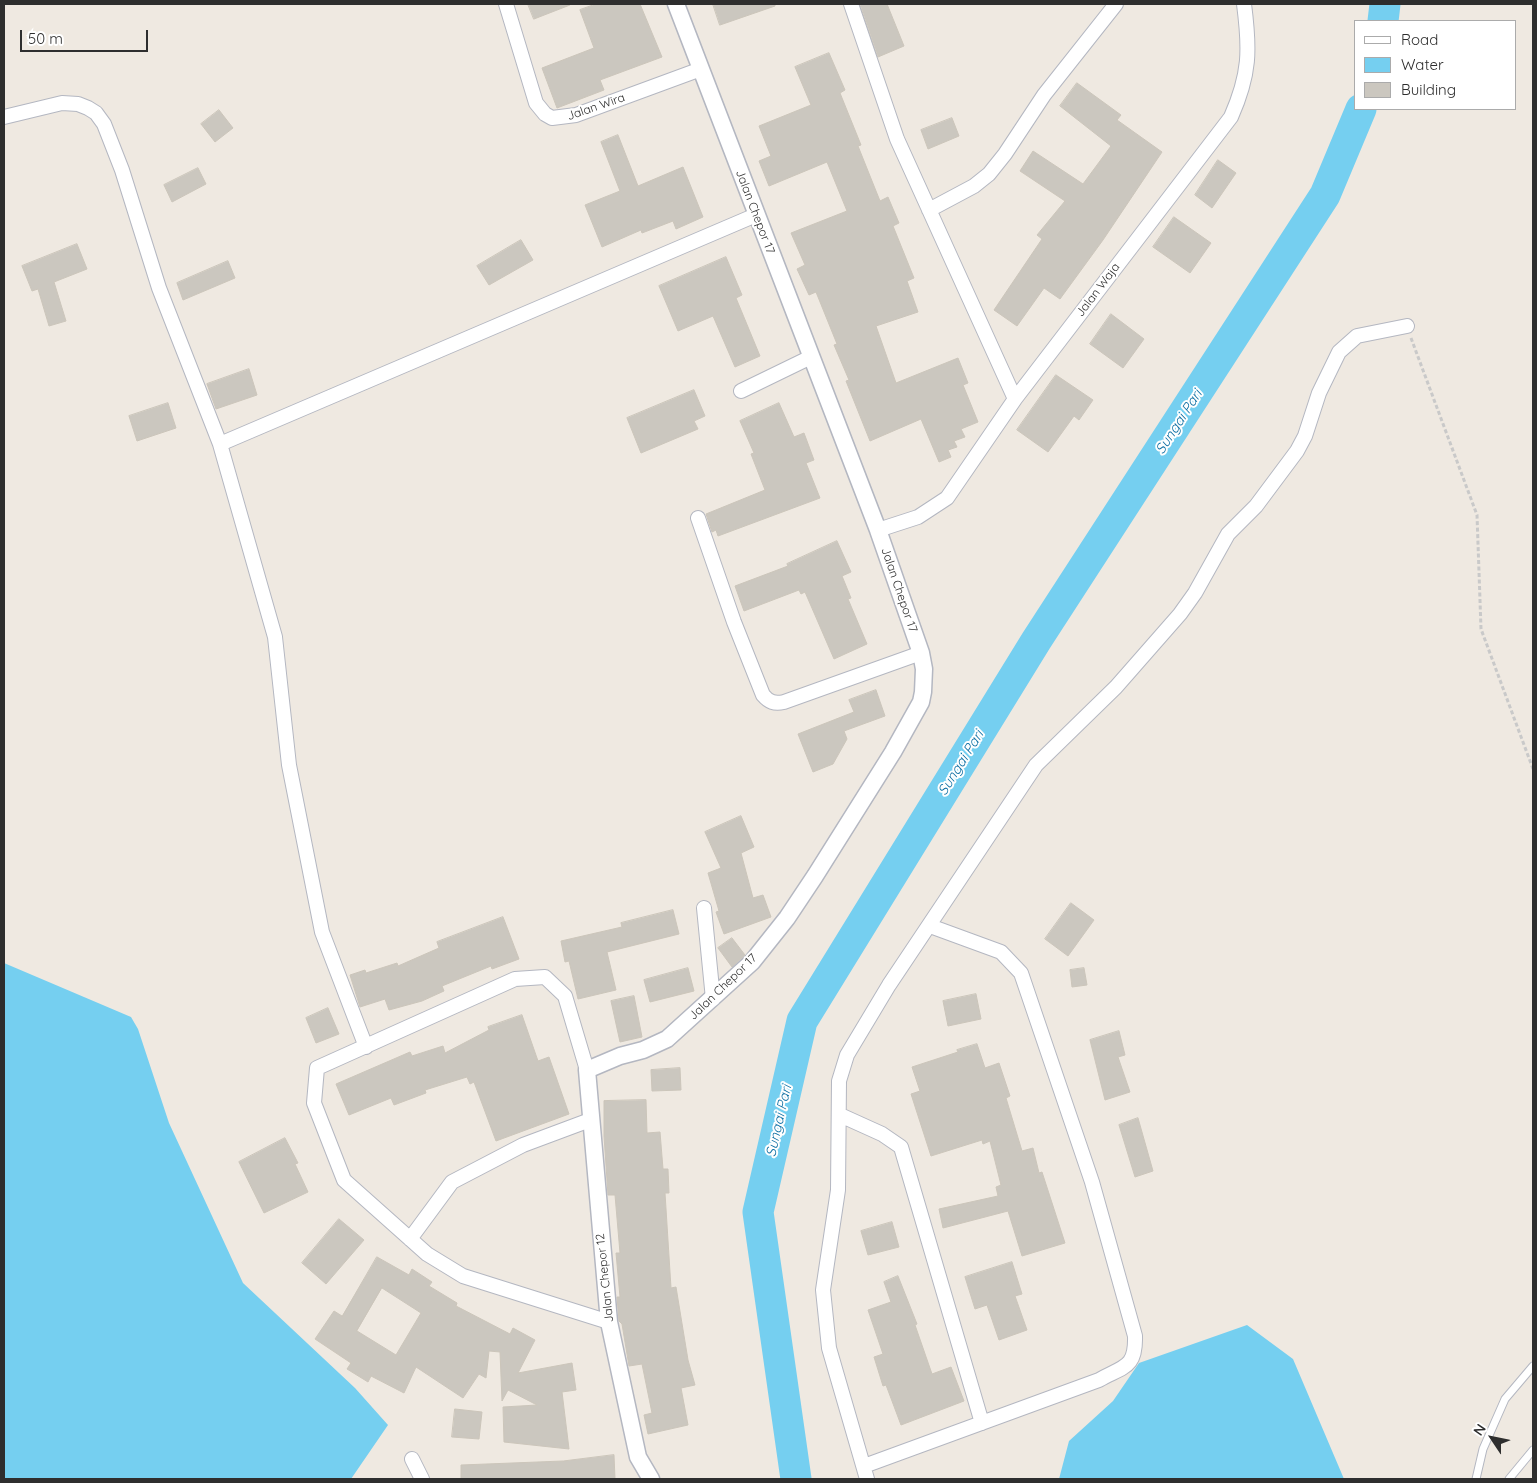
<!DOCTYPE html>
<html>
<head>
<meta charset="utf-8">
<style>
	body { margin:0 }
	#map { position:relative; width:1537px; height:1483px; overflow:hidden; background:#efe9e1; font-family:Quicksand,sans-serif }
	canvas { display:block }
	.frame { position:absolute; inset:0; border:5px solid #2e2e2e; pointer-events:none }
	.legend { position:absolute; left:1354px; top:20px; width:162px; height:90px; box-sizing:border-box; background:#fff; border:1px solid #ababab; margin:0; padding:6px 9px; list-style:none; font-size:15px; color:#2e2e2e }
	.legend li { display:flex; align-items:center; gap:10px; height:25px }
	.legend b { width:25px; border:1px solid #ababab }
	.north { position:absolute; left:1467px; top:1413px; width:50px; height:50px; -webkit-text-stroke:4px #fff; paint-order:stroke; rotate:304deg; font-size:14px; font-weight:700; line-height:20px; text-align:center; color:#2e2e2e }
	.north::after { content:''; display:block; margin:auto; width:18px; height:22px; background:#2e2e2e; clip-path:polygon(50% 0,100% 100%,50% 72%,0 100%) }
	.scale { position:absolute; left:20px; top:30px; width:128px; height:22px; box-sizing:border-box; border:2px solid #2e2e2e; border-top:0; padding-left:6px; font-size:15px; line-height:18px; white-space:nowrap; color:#2e2e2e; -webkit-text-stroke:4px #fff; paint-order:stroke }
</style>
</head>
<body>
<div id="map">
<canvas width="1537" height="1483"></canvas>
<div class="frame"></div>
<ul class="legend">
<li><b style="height:6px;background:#fff"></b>Road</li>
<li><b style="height:14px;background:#75cff0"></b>Water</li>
<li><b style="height:14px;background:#cbc7bf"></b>Building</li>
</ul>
<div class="north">N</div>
<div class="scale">50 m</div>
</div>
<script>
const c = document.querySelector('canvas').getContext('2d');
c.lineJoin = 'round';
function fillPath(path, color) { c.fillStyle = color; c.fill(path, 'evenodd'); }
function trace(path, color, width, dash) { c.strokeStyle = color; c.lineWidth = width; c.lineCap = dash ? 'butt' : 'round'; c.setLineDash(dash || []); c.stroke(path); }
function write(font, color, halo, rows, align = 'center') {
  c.font = font + ' Quicksand,sans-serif'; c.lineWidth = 4; c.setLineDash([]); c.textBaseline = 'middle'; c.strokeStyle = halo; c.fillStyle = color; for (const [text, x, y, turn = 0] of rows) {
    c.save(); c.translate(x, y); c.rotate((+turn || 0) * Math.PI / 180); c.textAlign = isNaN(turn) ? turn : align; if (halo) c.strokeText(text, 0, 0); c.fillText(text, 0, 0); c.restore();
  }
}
fillPath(new Path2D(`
	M4,963L131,1017L138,1029L169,1123L243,1283L355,1388L388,1425L351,1479H4Z
	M1247,1325L1293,1359L1344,1479H1059L1069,1441L1113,1401L1139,1363Z`), '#75cff0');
trace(new Path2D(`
	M1383,21L1385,4
	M796,1479L758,1212L802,1021L1036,641L1325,195L1361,109`), '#75cff0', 31);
const building = new Path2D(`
	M528,4H570V5L534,19Z
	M596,4H640L662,57L600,80L604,90L557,108L542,68L594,48L580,10Z
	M713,4H775V6L720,25Z
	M860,4H887L904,46L878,57Z
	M829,53L845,90L840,93L861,145L858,146L880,201L888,197L899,223L893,226L914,278L907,281L918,312L876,326L896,383L958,358L968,383L963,385L978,422L961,429L965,437L954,441L957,447L948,450L951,457L939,462L921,419L870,441L846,381L849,380L834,345L837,344L816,292L809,295L797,269L805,265L791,233L847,211L827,162L769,186L759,161L771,156L759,126L811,105L795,67Z
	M1077,83L1121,115L1117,120L1162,152L1103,240L1060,299L1044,288L1017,326L994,310L1042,239L1037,235L1065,201L1020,171L1033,151L1083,184L1111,146L1060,106Z
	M219,110L233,128L215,142L201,124Z
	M952,118L959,136L928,149L921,130Z
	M618,135L638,186L683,167L703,217L676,229L673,221L642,233L641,230L602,247L585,205L620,191L601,142Z
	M1218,160L1236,173L1212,208L1195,195Z
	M198,168L206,184L172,202L164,185Z
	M1174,217L1211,243L1190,273L1153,247Z
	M521,240L533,260L489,285L477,266Z
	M77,244L87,269L54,282L66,321L49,326L38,289L32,291L22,266Z
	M726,257L742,295L736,298L760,356L735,367L713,316L678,331L659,286Z
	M228,261L235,278L183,300L177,283Z
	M1111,314L1144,339L1123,368L1090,344Z
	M249,369L257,395L216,409L207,384Z
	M1056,375L1093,400L1079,420L1074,416L1048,452L1017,430Z
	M694,390L705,416L694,421L698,429L641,453L627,418Z
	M168,403L176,428L137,441L129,416Z
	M779,403L794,437L804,433L814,460L806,463L820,498L718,536L716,530L712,532L706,514L765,490L751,454L754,453L740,421Z
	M837,541L851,572L842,576L851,598L848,599L867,644L834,659L805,592L801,594L799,590L744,611L735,586L788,566L787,564Z
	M876,690L885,716L844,731L847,739L833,764L813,772L798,734L854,712L849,700Z
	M741,816L754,847L741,853L753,898L763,895L771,917L724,934L716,912L719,911L708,873L721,868L705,832Z
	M1071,903L1094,920L1068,956L1045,939Z
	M673,910L679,934L607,952L616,990L578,999L569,961L565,962L561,941L622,927L621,923Z
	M503,917L519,959L492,969L491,966L442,986L444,991L422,1001L389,1010L385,999L360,1007L350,975L365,970L366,973L397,963L398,966L439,948L437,942Z
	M732,938L745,955L732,967L718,948Z
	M688,968L694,991L650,1002L644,980Z
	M1084,968L1087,985L1072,987L1070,970Z
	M976,994L981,1019L948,1026L943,1001Z
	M634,996L642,1037L620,1042L611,1001Z
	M328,1008L339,1034L316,1043L306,1018Z
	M522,1015L538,1061L549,1057L569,1114L496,1141L474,1082L470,1084L467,1077L425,1090L426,1093L394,1105L391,1098L349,1115L336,1084L410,1052L412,1056L443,1046L445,1053L489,1030L488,1027Z
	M1119,1031L1125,1055L1118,1057L1130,1092L1105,1100L1090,1040Z
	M977,1044L985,1068L999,1063L1010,1096L1006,1098L1022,1151L1033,1148L1039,1173L1042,1172L1065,1243L1022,1256L1008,1211L943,1228L939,1209L998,1196L996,1187L1001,1185L990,1141L983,1144L982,1140L931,1156L911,1094L920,1091L912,1067L958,1052L957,1050Z
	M680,1068L681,1090L652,1091L651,1070Z
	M646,1100L647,1133L660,1132L663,1169H668L669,1193H665L671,1288L676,1287L688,1360L695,1385L681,1388L688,1425L648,1434L644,1415L652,1413L642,1364L629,1366L622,1324L619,1321L617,1297H620L616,1253H620L615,1195H608L604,1136V1101Z
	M1138,1118L1153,1171L1135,1177L1119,1125Z
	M285,1138L298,1163L295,1164L308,1192L264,1213L239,1162Z
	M339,1219L364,1240L326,1284L302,1263Z
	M892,1222L899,1247L868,1255L861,1231Z
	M377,1257L409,1275L412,1269L432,1282L429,1286L457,1303L456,1306L510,1334L513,1328L535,1340L518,1373L572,1363L576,1390L562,1392L569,1449L504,1442L503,1407L537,1405L508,1390L502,1401L500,1352L489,1351L486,1378L479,1374L463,1398L416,1367L404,1393L371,1376L368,1382L347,1369L351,1363L315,1339L334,1311L342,1316ZM382,1288L421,1313L396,1355L357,1331Z
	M1012,1262L1022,1294L1015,1296L1027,1330L999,1340L987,1305L975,1309L965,1277Z
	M898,1276L917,1324L915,1325L932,1374L951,1367L964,1401L901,1425L886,1385L883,1386L874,1357L883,1354L868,1310L891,1302L884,1282Z
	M455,1409L482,1412L479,1439L452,1437Z
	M614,1455L615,1479H461V1465L563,1461Z`);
fillPath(building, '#cbc7bf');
trace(building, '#cbc5ba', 1);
const service = new Path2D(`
	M1476,1479L1483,1449L1505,1399L1533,1366
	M1509,1479L1533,1450`);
const minor = new Path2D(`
	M506,4L536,103L545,114L552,118L576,115L701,69
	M851,4L897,139L1015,399
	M4,117L62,103L78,104L88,108L96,113L104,124L122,170L159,288L220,444L275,637L289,765L322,932L366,1047
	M929,210L974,186L989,174L1005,154L1044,95L1116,4
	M741,391L811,357
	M220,444L756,215
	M698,518L734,622L763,695C769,702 774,704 784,702L921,653
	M878,530L918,517L947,498L1015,399L1231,117C1250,74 1250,50 1244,4
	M704,908L713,999
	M587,1070L565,996L545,977L515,979L317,1068L314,1103L344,1180L427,1254L463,1276L609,1322
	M840,1115L882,1134L901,1147L982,1423
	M410,1239L452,1182L523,1145L590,1120
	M412,1459L422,1479
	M864,1466L1099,1380C1124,1366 1136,1368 1135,1336L1092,1182L1021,973L1001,952L930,926
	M867,1479L829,1348L823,1290L838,1190L839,1081L847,1055L889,985L1036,765L1116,687L1180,614L1195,593L1228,534L1256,506L1297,451L1305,436L1319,393L1339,352L1357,336L1407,326`);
const tertiary = new Path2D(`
	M651,1479L638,1457L609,1322L587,1070L620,1056L643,1050L667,1039L752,962L787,918L815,876L893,752L921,702L923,692L924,669L921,653L878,530L676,4`);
trace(service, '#b4b7c1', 9);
trace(minor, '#b4b7c1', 16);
trace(tertiary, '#b4b7c1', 19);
trace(new Path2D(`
	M1411,338L1477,515L1481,629L1533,769`), '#c9c9c9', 3, [4, 2.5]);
trace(service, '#fff', 7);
trace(minor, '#fff', 14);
trace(tertiary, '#fff', 16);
write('12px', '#2e2e2e', '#fff', [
	["Jalan Wira",596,107,-19],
	["Jalan Chepor 17",755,212,69],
	["Jalan Waja",1098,290,-53],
	["Jalan Chepor 17",899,590,71],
	["Jalan Chepor 17",723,987,-44],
	["Jalan Chepor 12",605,1278,-96]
]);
write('italic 14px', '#0d6fa3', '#fff', [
	["Sungai Pari",1179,422,-57],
	["Sungai Pari",961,763,-58],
	["Sungai Pari",779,1121,-77]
]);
</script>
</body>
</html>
